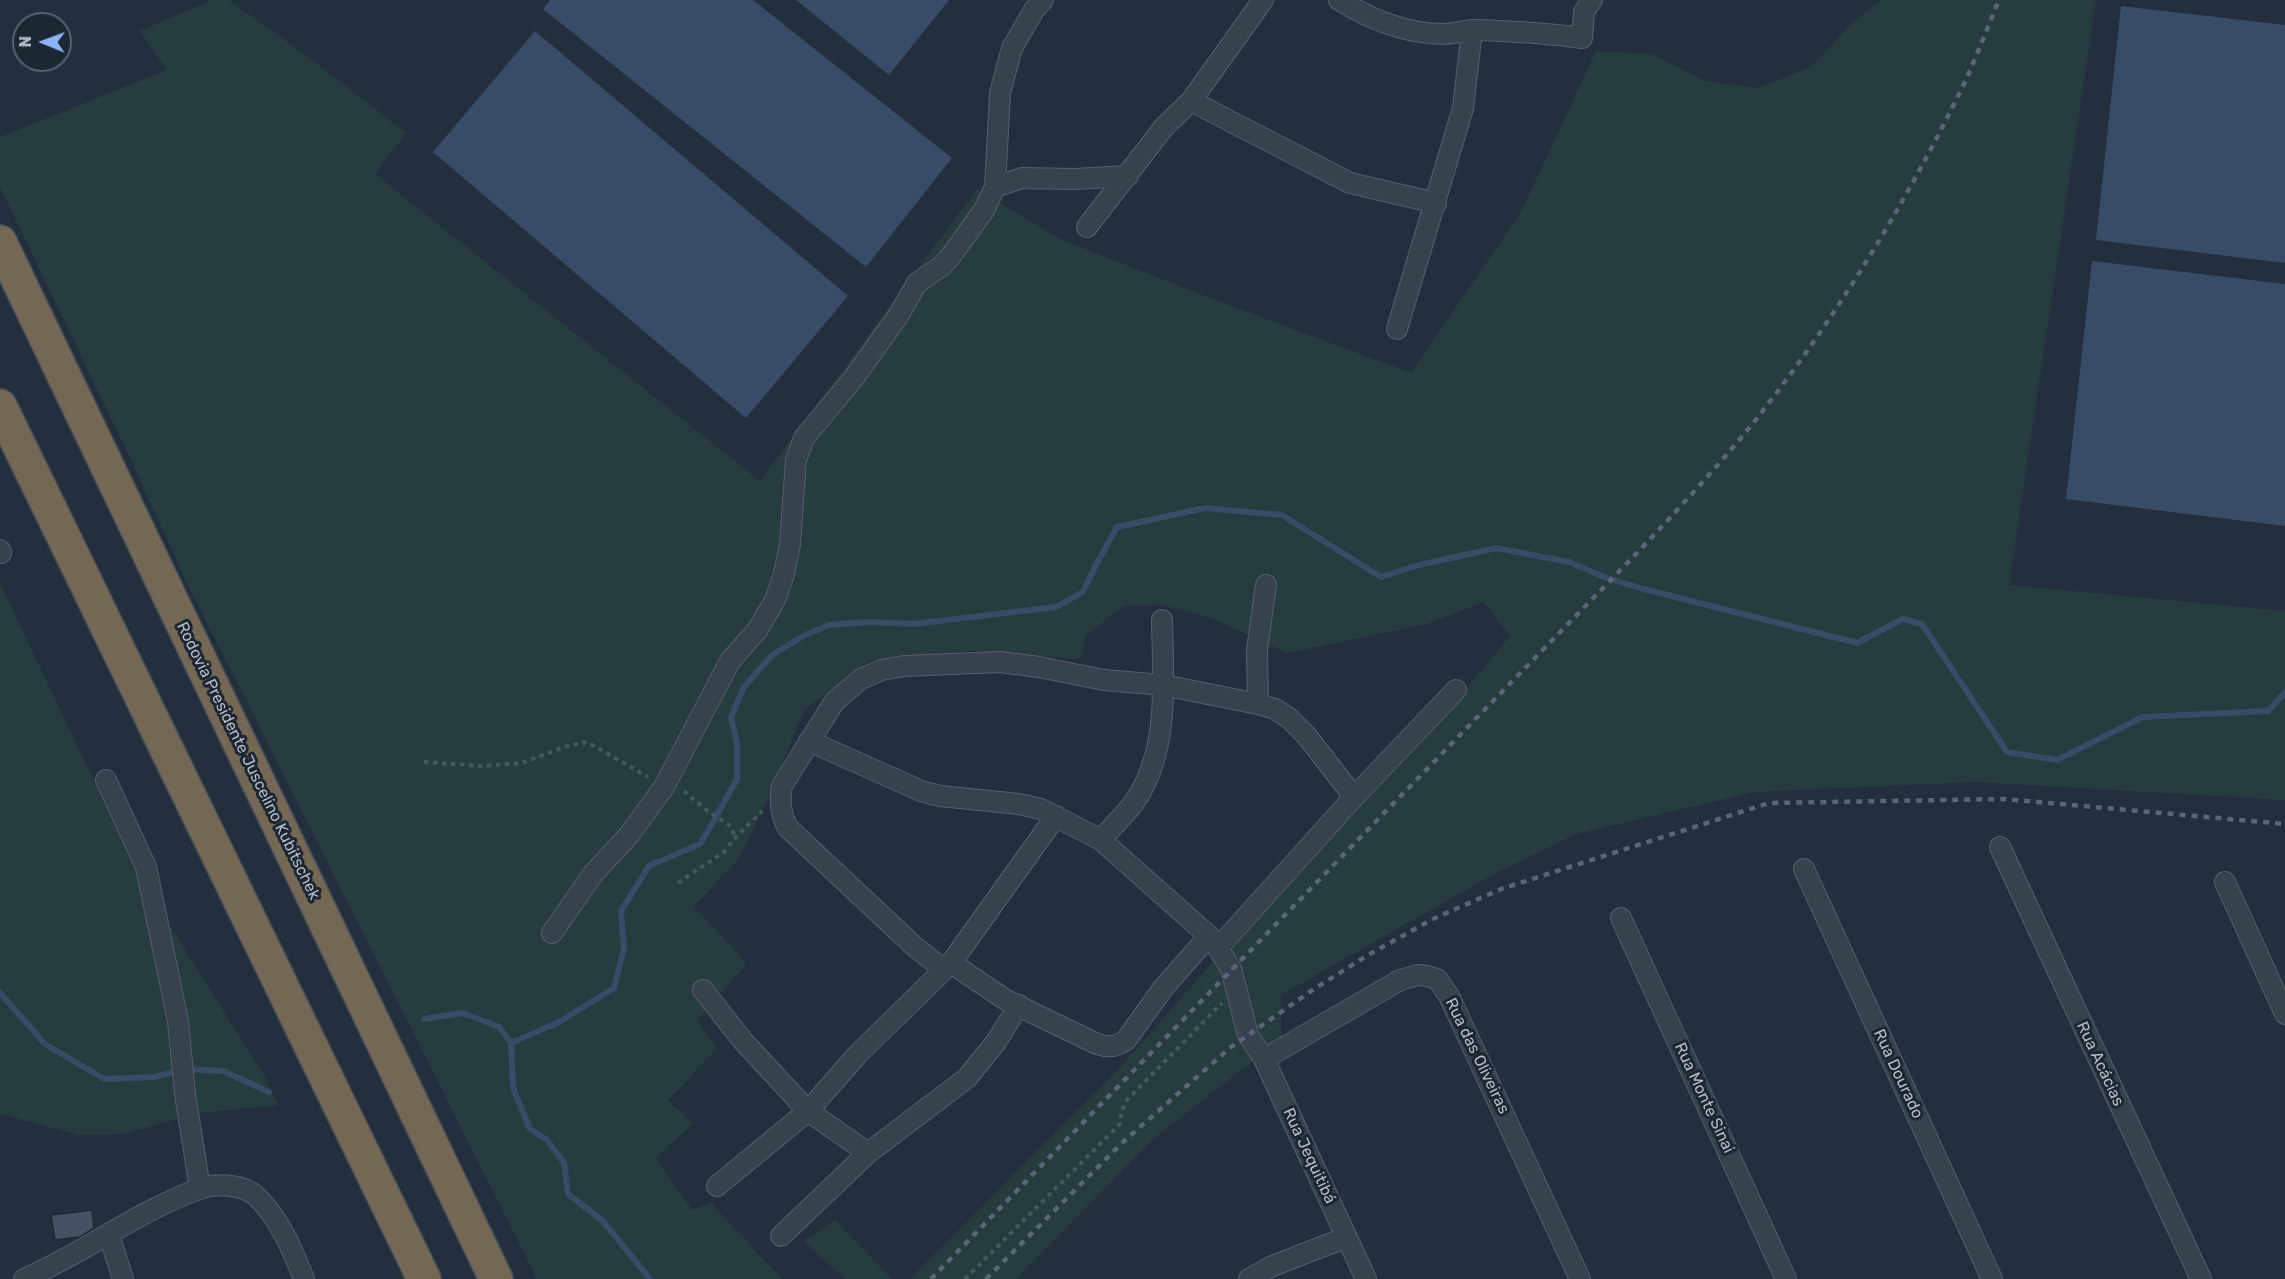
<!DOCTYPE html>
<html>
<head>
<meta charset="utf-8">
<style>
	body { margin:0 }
	#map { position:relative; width:2285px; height:1279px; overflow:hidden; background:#242f3e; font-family:Rubik,sans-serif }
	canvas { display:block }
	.north { position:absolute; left:12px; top:12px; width:60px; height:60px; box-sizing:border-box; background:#1d2633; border:2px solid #59626f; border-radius:50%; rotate:271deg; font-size:16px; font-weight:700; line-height:24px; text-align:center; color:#b4bcc9 }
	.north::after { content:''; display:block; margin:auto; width:21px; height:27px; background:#8ab4f8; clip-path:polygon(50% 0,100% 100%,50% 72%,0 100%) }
</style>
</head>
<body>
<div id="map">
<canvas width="2285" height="1279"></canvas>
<div class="north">N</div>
</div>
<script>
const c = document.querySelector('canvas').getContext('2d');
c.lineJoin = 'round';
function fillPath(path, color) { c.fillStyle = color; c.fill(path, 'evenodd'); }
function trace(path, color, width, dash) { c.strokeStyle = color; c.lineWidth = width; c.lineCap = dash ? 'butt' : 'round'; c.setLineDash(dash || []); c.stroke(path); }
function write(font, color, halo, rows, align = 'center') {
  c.font = font + ' Rubik,sans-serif'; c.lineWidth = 6; c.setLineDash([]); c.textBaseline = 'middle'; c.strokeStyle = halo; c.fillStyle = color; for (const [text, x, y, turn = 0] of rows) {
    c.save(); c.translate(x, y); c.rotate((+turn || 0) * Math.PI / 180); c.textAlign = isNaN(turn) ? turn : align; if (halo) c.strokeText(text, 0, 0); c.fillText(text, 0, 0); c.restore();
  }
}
fillPath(new Path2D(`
	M212,0H229L311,59L406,133L375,174L760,481L977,189L1060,239L1205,296L1411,373L1521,212L1596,51L1652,54L1705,81L1758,88L1811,67L1852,23L1881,0H2096L2009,585L2285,611V800L1975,782L1755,792L1576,834L1496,873L1281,995V1039L1153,1139L1016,1279H910L1117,1071L1275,891L1456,701L1510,636L1484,602L1427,624L1288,653L1211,618L1163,605L1123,606L1086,636L1080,659L970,651L869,663L804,710L763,811L737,861L693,907L735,950L746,965L697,1021L717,1048L668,1101L693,1123L656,1158L692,1210L711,1203L782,1279H537L185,579L131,460L0,187V137L167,70L140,31Z
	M0,583L139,876L265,1077L278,1105L200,1113L123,1134L79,1135L0,1114Z
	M835,1220L892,1279H845L804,1241Z`), '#263c3f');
fillPath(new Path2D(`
	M550,0H753L952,158L866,267L543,9Z
	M796,0H949L889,75Z
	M2121,6L2285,25V263L2096,240Z
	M535,31L848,296L746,418L433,152Z
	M2092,261L2285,284V526L2066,499Z`), '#394c67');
trace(new Path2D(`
	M0,993L45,1044L104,1079L154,1077L186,1069L223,1071L269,1092
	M424,1019L463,1013L499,1027L511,1043L513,1088L530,1129L547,1140L564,1163L568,1194L602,1220L650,1279
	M511,1043L559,1022L614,988L624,948L621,911L649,866L700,844L708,831L737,779V744L731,717L744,687L772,655L805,635L829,625L869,622L913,624L1056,607L1083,592L1095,567L1117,527L1205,508L1282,515L1381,577L1419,565L1496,548L1569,562L1604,577L1640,588L1857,643L1903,619L1922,624L2007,752L2057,760L2143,717L2268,711L2285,692`), '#394c67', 6);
const building = new Path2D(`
	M92,1210L94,1228L80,1237L55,1240L51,1215Z`);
fillPath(building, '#455162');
trace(building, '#1f2835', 1.5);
const street = new Path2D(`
	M1339,0C1369,19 1407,34 1443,34C1454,34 1465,30 1476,30C1511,31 1546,33 1582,38L1584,12L1592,0
	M1191,101L1350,183L1436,203
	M995,187L1022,178L1075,179L1128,176
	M1087,227L1164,127L1191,101L1263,0
	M1397,329L1463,108L1472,30
	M0,550L1,553
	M1258,704L1257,650L1266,585
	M809,741L921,791L940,796L1019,804L1041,809L1101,840L1209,936L1218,948L1231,969L1248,1035L1264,1059L1366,1279
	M106,780L146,867L178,1021L185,1094L200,1189
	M1101,840C1112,826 1128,813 1137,798C1170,746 1163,679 1162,620
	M2000,847L2201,1279
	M1804,869L1992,1279
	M2225,882L2285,1014
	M1621,918L1786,1279
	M552,933L593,874L629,835L664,787L730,661L758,629L775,600L784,574L790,544L796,460L804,438L853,379L898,316L917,283L942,266L951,256L984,210L995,187L1000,93L1012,48L1034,10L1043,0
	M1218,948L1354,797L1456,690
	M951,963L1006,1000L1097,1044C1109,1048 1116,1047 1126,1040L1164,987L1209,936
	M944,970L914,946L787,827C781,813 779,802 782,786L834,702L861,679L882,670L904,666L1000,662L1039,667L1104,680L1163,685L1258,704L1275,709L1289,718L1306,735L1354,797
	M703,990L743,1041L808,1111L868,1153
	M1264,1059L1400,980L1418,975L1427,976L1437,979L1449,996L1580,1279
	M717,1186L808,1111L858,1054L951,963L1056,816
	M109,1235L123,1279
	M781,1236L868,1153L967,1078L996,1042L1019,1005
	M24,1279C84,1253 138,1211 199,1189C216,1183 243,1184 256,1196C279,1217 293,1251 304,1279
	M1249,1279L1270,1267L1347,1237`);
const highway = new Path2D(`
	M0,242L496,1279
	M0,406L424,1279`);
trace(street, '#565f6c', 22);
trace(highway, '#434c59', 36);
trace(new Path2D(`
	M424,762L482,766L522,763L564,747L587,742L648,777
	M684,791L705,809L729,825L736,837
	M678,883L724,852L736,837L762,811
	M965,1279L1120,1124L1121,1112L1127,1100L1222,1003`), '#44595c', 4, [4.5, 4.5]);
trace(street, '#38414e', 20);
trace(highway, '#746855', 33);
trace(new Path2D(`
	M931,1279L1636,554C1673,515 1710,475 1745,433C1824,336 1896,220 1952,108C1970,74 1984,36 1999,0
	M986,1279L1123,1142L1231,1047L1314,989L1368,955L1433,919L1501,889L1769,803L2004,799L2285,824`), '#5a6575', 4.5, [6, 6]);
write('16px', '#b4bcc9', '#1d2633', [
	["Rodovia Presidente Juscelino Kubitschek",248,761,64],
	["Rua das Oliveiras",1477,1056,64],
	["Rua Acácias",2100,1064,65],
	["Rua Dourado",1898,1074,65],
	["Rua Monte Sinai",1704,1098,65],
	["Rua Jequitibá",1309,1156,65]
]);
</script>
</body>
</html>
